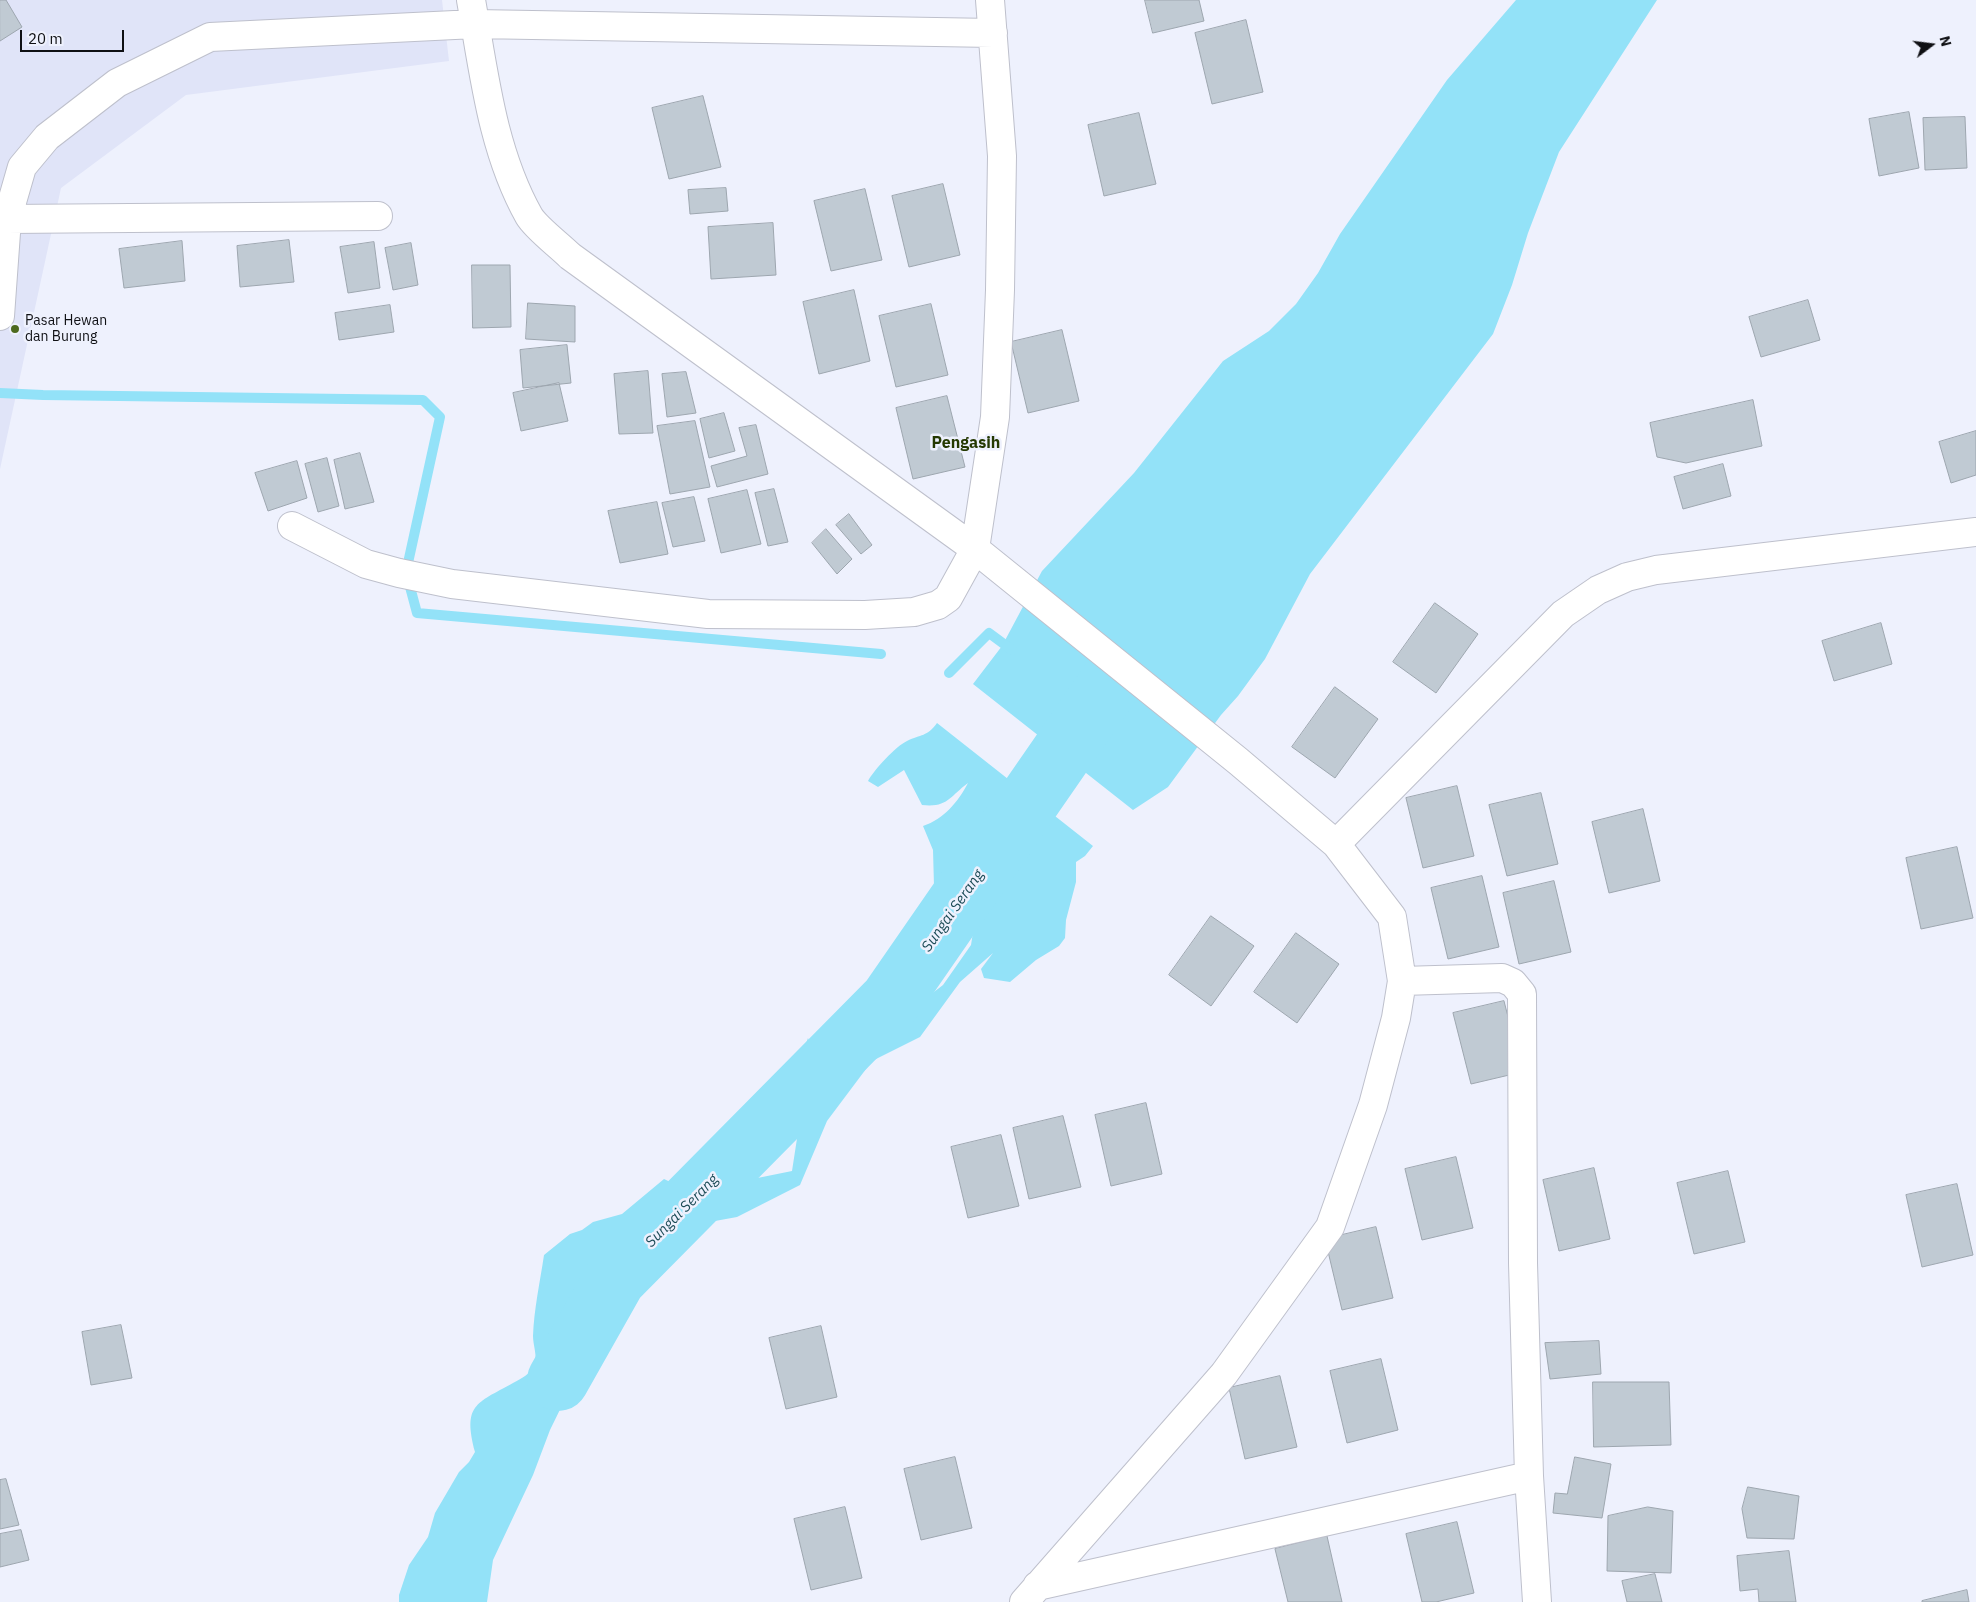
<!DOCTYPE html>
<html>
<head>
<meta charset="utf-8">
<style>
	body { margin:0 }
	#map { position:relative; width:1976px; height:1602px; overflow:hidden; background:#eef1fd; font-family:"IBM Plex Sans",sans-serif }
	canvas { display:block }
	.north { position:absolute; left:1906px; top:20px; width:50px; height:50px; -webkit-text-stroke:4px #eef1fd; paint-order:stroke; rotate:75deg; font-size:14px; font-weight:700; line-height:20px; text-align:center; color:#0f1014 }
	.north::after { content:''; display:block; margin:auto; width:18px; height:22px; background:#0f1014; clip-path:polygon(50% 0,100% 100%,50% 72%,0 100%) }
	.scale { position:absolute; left:20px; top:30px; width:104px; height:22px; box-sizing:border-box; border:2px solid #0f1014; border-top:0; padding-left:6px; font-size:15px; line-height:18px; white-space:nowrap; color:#0f1014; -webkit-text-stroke:4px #eef1fd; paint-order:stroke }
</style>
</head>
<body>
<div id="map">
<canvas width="1976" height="1602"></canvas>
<div class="north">N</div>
<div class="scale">20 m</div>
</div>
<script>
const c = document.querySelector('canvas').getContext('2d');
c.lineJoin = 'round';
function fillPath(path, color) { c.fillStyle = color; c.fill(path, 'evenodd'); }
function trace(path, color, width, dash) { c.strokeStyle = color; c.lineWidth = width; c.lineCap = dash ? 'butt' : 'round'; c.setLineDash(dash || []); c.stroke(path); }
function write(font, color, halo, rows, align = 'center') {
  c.font = font + ' "IBM Plex Sans",sans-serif'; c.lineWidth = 5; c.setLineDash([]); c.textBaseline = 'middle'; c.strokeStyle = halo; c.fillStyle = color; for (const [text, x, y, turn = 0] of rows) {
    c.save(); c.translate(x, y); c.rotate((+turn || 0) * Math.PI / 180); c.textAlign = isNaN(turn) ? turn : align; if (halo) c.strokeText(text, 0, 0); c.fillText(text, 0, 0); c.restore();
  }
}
fillPath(new Path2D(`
	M0,0H442L449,61L186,95L61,188L0,469Z`), '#e0e4f8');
fillPath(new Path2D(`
	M1516,0H1657L1559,152L1528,233L1512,285L1493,334L1310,574L1265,659L1238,696L1221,715L1168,787L1133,810L973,684L1002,646L1042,571L1134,473L1223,361L1269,331L1296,304L1318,273L1340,234L1447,80Z
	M937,723L1093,846L1085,856L1076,862V882L1066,920L1065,938L1059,946L1036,960L1010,982L984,978L981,969L993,953L960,982L920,1037L872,1061L827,1121L800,1185L737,1217L693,1225L607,1268L594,1340L550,1430L533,1475L493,1560L487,1602H399V1595L409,1565L428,1537L435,1513L459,1472L469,1462L475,1452C463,1405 475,1404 513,1383C522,1378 529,1375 534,1366C538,1356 533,1346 533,1336C534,1309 540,1282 544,1255L570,1234L582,1230L593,1222L622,1214L664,1179L698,1195L718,1186L792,1171L800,1119L792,1084L808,1038L823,1082L845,1070L865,1035L875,1026L885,1031L898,1030L915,1015L930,995L943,985L971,945L975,920L967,918L934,886L933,850L923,826C944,819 958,802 968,783C950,796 948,808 922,805L904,770L878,787L868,781C874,770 896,746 907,741C921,734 927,737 937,723Z`), '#93e2f8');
trace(new Path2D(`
	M0,393L43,395L423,400L440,417L406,572L417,613L881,654
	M949,673L989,633L1012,650`), '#93e2f8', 10);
trace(new Path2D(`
	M558,1380L615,1279L891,1000L1111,682`), '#93e2f8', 62);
const building = new Path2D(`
	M0,0H6L22,27L0,41Z
	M1145,0H1199L1204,21L1153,33Z
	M1246,20L1263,92L1212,104L1195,33Z
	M703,96L721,167L669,179L652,108Z
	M1909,112L1919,168L1879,176L1869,119Z
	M1139,113L1156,184L1104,196L1088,125Z
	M1965,117L1967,168L1925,170L1923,118Z
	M943,184L960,255L909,267L892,196Z
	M726,188L728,211L690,214L688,190Z
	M865,189L882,260L831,271L814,201Z
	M773,223L776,275L711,279L708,227Z
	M289,240L294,282L240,287L237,246Z
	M182,241L185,281L124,288L119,249Z
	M374,242L380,288L348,293L340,247Z
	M411,243L418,285L393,290L385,248Z
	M472,265H510L511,327L473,328Z
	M854,290L870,361L819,374L803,302Z
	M1808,300L1820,340L1761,357L1749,317Z
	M528,303L575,306V342L526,339Z
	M931,304L948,375L896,387L879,316Z
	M390,305L394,332L339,340L335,313Z
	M1062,330L1079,401L1028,413L1011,342Z
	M567,345L571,383L523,388L520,350Z
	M648,371L653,433L619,434L614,374Z
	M686,372L696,413L667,417L662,374Z
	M559,383L568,421L521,431L513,393Z
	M947,396L965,467L913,479L896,408Z
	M1753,400L1762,446L1686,463L1657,457L1650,423Z
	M724,413L735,451L709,458L700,419Z
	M695,421L710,487L670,494L657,426Z
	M756,425L768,474L717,487L711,466L747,456L739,428Z
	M1976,431V475L1951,483L1939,442Z
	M360,453L374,502L345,509L334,460Z
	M327,458L339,506L318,512L305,464Z
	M297,461L307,498L268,511L255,473Z
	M1723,464L1731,496L1683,509L1674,477Z
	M774,489L788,542L768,546L755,493Z
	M747,490L761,544L721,553L708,499Z
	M694,497L705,541L673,547L662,503Z
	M657,502L668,554L620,563L608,511Z
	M849,514L872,545L861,554L836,525Z
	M826,529L852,559L837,574L812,543Z
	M1435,603L1478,634L1436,693L1393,662Z
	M1881,623L1892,664L1834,681L1822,641Z
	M1335,687L1378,719L1335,778L1292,747Z
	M1457,786L1474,856L1423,868L1406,798Z
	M1541,793L1558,864L1507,876L1489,805Z
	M1643,809L1660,881L1609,893L1592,822Z
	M1957,847L1973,918L1921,929L1906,858Z
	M1482,876L1499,947L1448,959L1431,888Z
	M1554,881L1571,952L1519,964L1503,893Z
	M1211,916L1254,946L1211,1006L1169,975Z
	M1296,933L1339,964L1297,1023L1254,992Z
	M1504,1001L1522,1072L1471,1084L1453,1013Z
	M1146,1103L1162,1174L1111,1186L1095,1115Z
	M1063,1116L1081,1187L1029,1199L1013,1128Z
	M1001,1135L1019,1206L968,1218L951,1147Z
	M1456,1157L1473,1228L1422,1240L1405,1169Z
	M1594,1168L1610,1239L1559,1251L1543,1180Z
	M1728,1171L1745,1242L1694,1254L1677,1183Z
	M1957,1184L1973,1255L1922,1267L1906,1195Z
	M1376,1227L1393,1298L1342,1310L1325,1239Z
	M121,1325L132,1378L91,1385L82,1332Z
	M821,1326L837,1397L786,1409L769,1338Z
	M1599,1341L1601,1374L1550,1379L1545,1343Z
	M1381,1359L1398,1430L1347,1443L1330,1371Z
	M1280,1376L1297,1447L1245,1459L1229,1388Z
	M1593,1382H1669L1671,1445L1594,1447Z
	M955,1457L972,1528L921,1540L904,1469Z
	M1575,1457L1611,1464L1602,1518L1553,1513L1555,1493L1567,1494Z
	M6,1479L19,1525L0,1529V1480Z
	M1748,1487L1799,1496L1794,1539L1747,1538L1742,1509Z
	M845,1507L862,1578L811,1590L794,1519Z
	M1648,1507L1673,1511L1671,1573L1607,1571L1608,1516Z
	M1457,1522L1474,1593L1436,1602H1422L1406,1534Z
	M21,1530L29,1560L0,1567V1534Z
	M1327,1536L1342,1602H1288L1275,1549Z
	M1789,1551L1796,1602H1759L1758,1589L1740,1591L1737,1556Z
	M1655,1574L1662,1602H1627L1622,1581Z
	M1967,1590L1969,1602H1922V1601Z`);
fillPath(building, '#c0cad3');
trace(building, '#9da6af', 1);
const minor = new Path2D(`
	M471,0C484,73 492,150 529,216C536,228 559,245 570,256L975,549L1238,761L1336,844L1392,917L1402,981L1396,1018L1373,1105L1330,1227L1224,1374L1024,1602
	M7,219L378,216
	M0,316L7,219L22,167L47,137L117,83L210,37L475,24L993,33
	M292,526L366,564L399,573L452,584L708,614L865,615L914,612L938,605L948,598L975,549L995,417L1000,290L1002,156L990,0
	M1336,844L1563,614L1598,590L1627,577L1656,570L1976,532
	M1402,981L1502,978L1513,983L1522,994L1523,1263L1529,1476L1537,1602
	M1037,1586L1529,1476`);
trace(minor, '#bec0cc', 30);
trace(minor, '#fff', 28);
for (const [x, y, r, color] of [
	[15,329,5,"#4d6a1f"]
]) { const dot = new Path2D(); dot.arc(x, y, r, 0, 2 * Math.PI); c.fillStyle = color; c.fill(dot); trace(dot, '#eef1fd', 2); }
write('14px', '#0f1014', '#eef1fd', [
	["Pasar Hewan",25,321],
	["dan Burung",25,337]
], 'left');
write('italic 15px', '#1d4c57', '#eef1fd', [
	["Sungai Serang",953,911,-55],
	["Sungai Serang",682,1211,-45]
]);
write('bold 16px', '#253902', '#eef1fd', [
	["Pengasih",966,443]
]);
</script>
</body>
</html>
